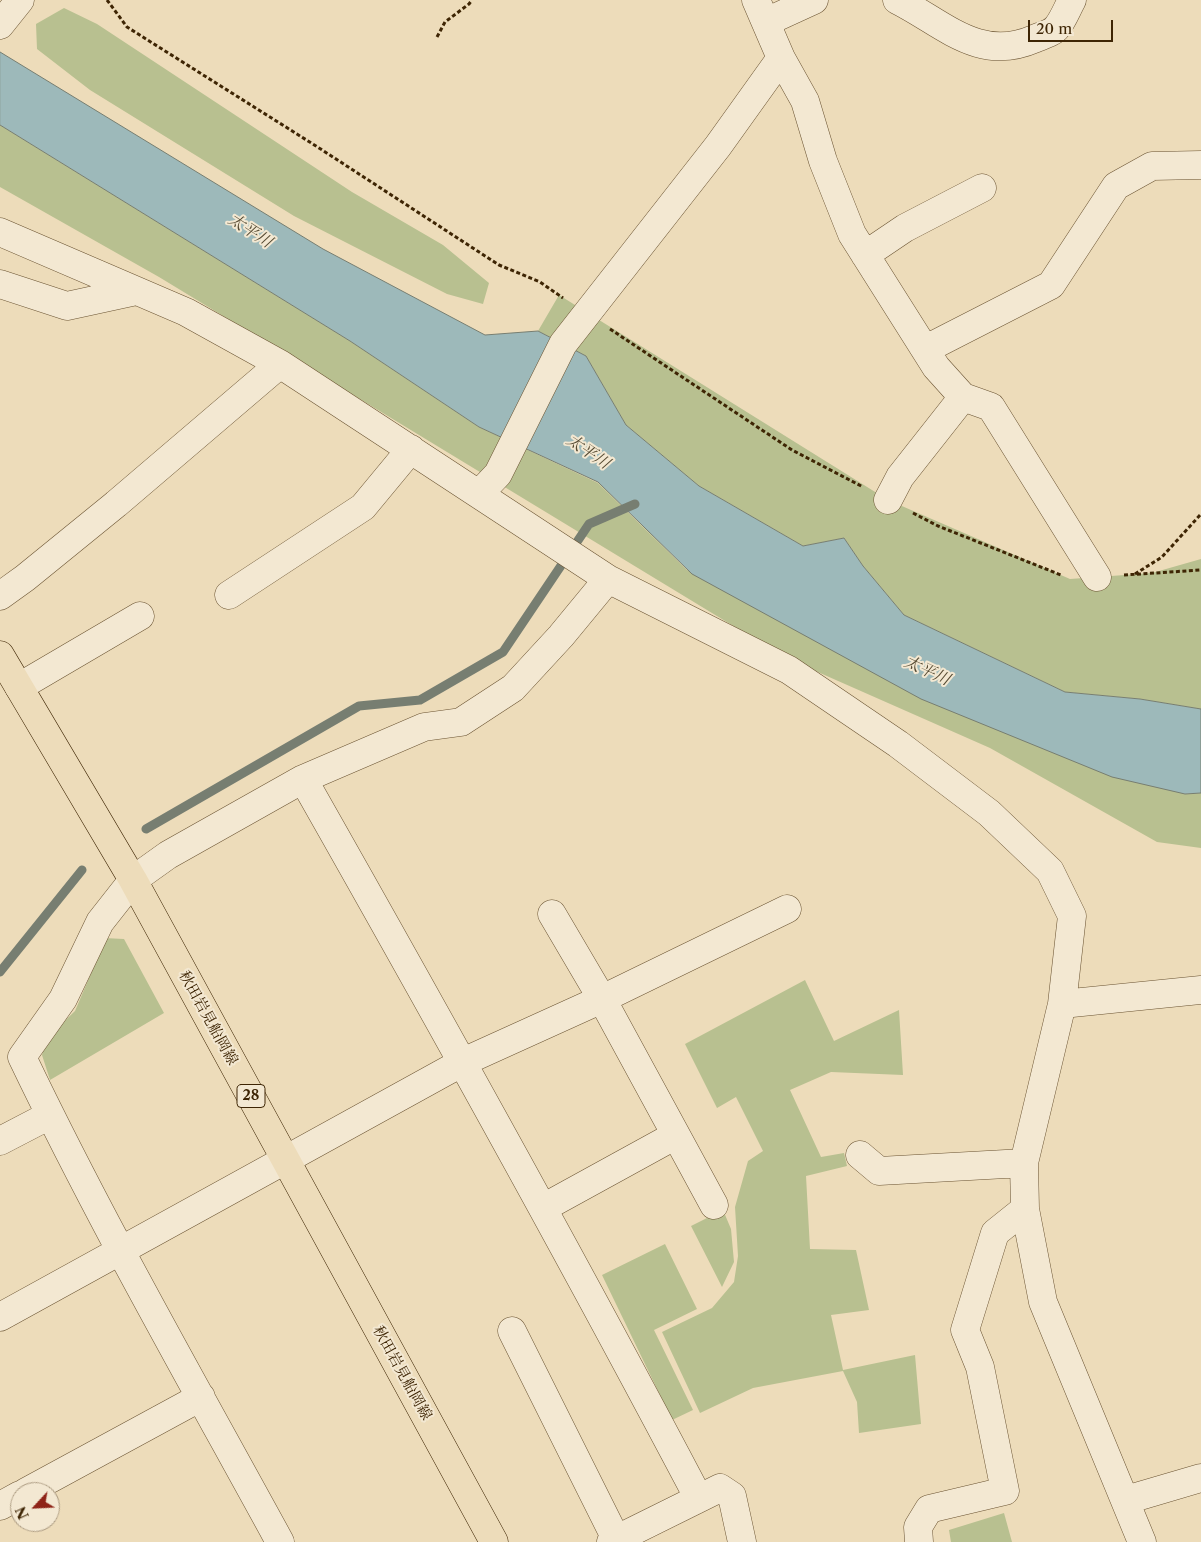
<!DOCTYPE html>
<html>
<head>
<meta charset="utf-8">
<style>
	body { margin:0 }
	#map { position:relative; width:1201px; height:1542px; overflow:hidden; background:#eddcba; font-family:"Libre Caslon Text",serif }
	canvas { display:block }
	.north { position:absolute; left:10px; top:1482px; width:50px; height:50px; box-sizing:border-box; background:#f3e8d2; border:1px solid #ab9a80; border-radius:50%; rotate:245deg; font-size:14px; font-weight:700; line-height:20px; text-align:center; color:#3e2504 }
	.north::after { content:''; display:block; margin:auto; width:18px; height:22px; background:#8f2418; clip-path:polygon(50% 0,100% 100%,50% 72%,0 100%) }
	.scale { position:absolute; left:1028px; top:20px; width:85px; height:22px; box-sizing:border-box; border:2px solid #3e2504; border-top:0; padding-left:6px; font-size:15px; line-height:18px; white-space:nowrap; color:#3e2504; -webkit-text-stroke:4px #f3e8d2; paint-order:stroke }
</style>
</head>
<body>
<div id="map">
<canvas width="1201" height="1542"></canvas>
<div class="north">N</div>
<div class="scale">20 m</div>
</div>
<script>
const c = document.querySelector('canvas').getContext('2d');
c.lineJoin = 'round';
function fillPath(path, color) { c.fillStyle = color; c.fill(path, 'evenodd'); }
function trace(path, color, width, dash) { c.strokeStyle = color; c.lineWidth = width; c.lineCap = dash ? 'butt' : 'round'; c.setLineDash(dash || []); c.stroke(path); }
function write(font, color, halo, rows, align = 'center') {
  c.font = font + ' "Libre Caslon Text","Noto Serif JP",serif'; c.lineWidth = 4; c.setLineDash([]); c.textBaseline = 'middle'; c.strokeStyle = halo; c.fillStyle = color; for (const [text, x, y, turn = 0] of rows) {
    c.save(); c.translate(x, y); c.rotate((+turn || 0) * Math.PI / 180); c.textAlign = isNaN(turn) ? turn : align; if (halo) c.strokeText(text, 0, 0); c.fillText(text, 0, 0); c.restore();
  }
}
fillPath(new Path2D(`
	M64,8L97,24L352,192L443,245L489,283L483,304L447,294L294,216L90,90L37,49L36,24Z
	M0,125L350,341L479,427L598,483L687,570L1185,794L1201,793V848L1157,842L990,748L786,658L159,277L0,187Z
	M559,295L888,500L1070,579L1152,573L1201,559V709L1140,699L1065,692L904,615L863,566L844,538L803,546L699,486L626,425L586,356L538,331Z
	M104,938L124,939L164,1013L50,1080L42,1055L47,1038L75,1011L95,964Z
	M805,980L834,1041L899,1010L903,1075L831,1072L790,1090L821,1157L844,1153L847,1166L806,1176L810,1249L856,1250L869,1310L831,1315L843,1370L915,1355L921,1424L859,1433L857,1402L843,1371L753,1388L700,1413L662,1332L712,1308L734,1282L738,1256L735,1207L748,1161L763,1151L736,1097L717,1108L685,1044Z
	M723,1210L731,1229L734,1262L722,1287L691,1226Z
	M665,1244L697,1309L654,1330L693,1410L672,1420L602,1275Z
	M1004,1513L1012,1542H951L949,1530Z`), '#b8c090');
const water = new Path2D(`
	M0,52L323,249L485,335L538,331L586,356L626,425L699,486L803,546L844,538L863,566L904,615L1065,692L1140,699L1201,709V793L1185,794L1112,777L921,699L692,574L598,482L479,427L350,341L0,125Z`);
fillPath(water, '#9db9ba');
trace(water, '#777e71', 1);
trace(new Path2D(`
	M146,829L359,706L420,700L503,652L589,524L635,504
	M0,972L82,870`), '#777e71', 9);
const minor = new Path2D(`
	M897,0C943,23 979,63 1034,39C1040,36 1053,33 1057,27C1063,20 1067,9 1072,0
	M766,22L814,0
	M0,25L20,0
	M781,58L805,101L823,161L852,234L936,367L963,397L991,407L1097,577
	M0,232L186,312L280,364L608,579L789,670L898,744L989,813L1050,871L1072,916L1062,1004L1024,1163L1025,1209L1043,1302L1142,1542
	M865,255L905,228L982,188
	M0,284L67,306L136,291
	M926,349L1051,285L1116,186L1152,166L1201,165
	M479,494L498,474L563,344L718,146L781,58L756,0
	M888,500L900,477L963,397
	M229,595L363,507L411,449
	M0,596L25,578L116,504L280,364
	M19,687L140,616
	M303,779C438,1017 571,1256 698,1497
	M1062,1004L1201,990
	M676,1135L714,1205
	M0,1141L50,1115
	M860,1155L879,1171L1024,1163
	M543,1208L676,1135L602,999L552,914
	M0,1317L463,1062L602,999L787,909
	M512,1331L616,1539
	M26,1492L201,1397
	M1126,1500L1201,1478
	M0,1506L20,1495
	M280,1542C192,1381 101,1222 22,1057L63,999L100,922L133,880L168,855L303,779L424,727L461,722L513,688L561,636L608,579
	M611,1542L720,1488L732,1496L742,1542
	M919,1542L918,1527L929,1509L1005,1491L980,1367L965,1330L995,1233L1025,1209`);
const major = new Path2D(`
	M0,655L133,880L494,1542`);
trace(minor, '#6a5332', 29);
trace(major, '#3e2504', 29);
trace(new Path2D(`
	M107,0L127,27L316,146L499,265L540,282L563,298
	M437,37L445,22L469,4L472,0
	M610,329L792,450L863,487
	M913,513L938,526L1061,575
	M1135,574L1162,557L1201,514
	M1124,575L1201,570`), '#3e2504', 3, [4, 2.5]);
trace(minor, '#f3e8d2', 28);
trace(major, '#eddcba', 28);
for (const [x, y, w] of [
	[251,1096,28]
]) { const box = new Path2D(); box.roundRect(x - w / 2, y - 11.5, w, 23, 4); c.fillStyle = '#f3e8d2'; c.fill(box); trace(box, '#3e2504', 1); }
write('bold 14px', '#3e2504', null, [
	["28",251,1096]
]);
write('15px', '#3e2504', '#f3e8d2', [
	["秋田岩見船岡線",208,1018,61],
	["秋田岩見船岡線",402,1373,61]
]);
write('italic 16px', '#564a32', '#f3e8d2', [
	["太平川",250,231,33],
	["太平川",588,452,34],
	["太平川",927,671,25]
]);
</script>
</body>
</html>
